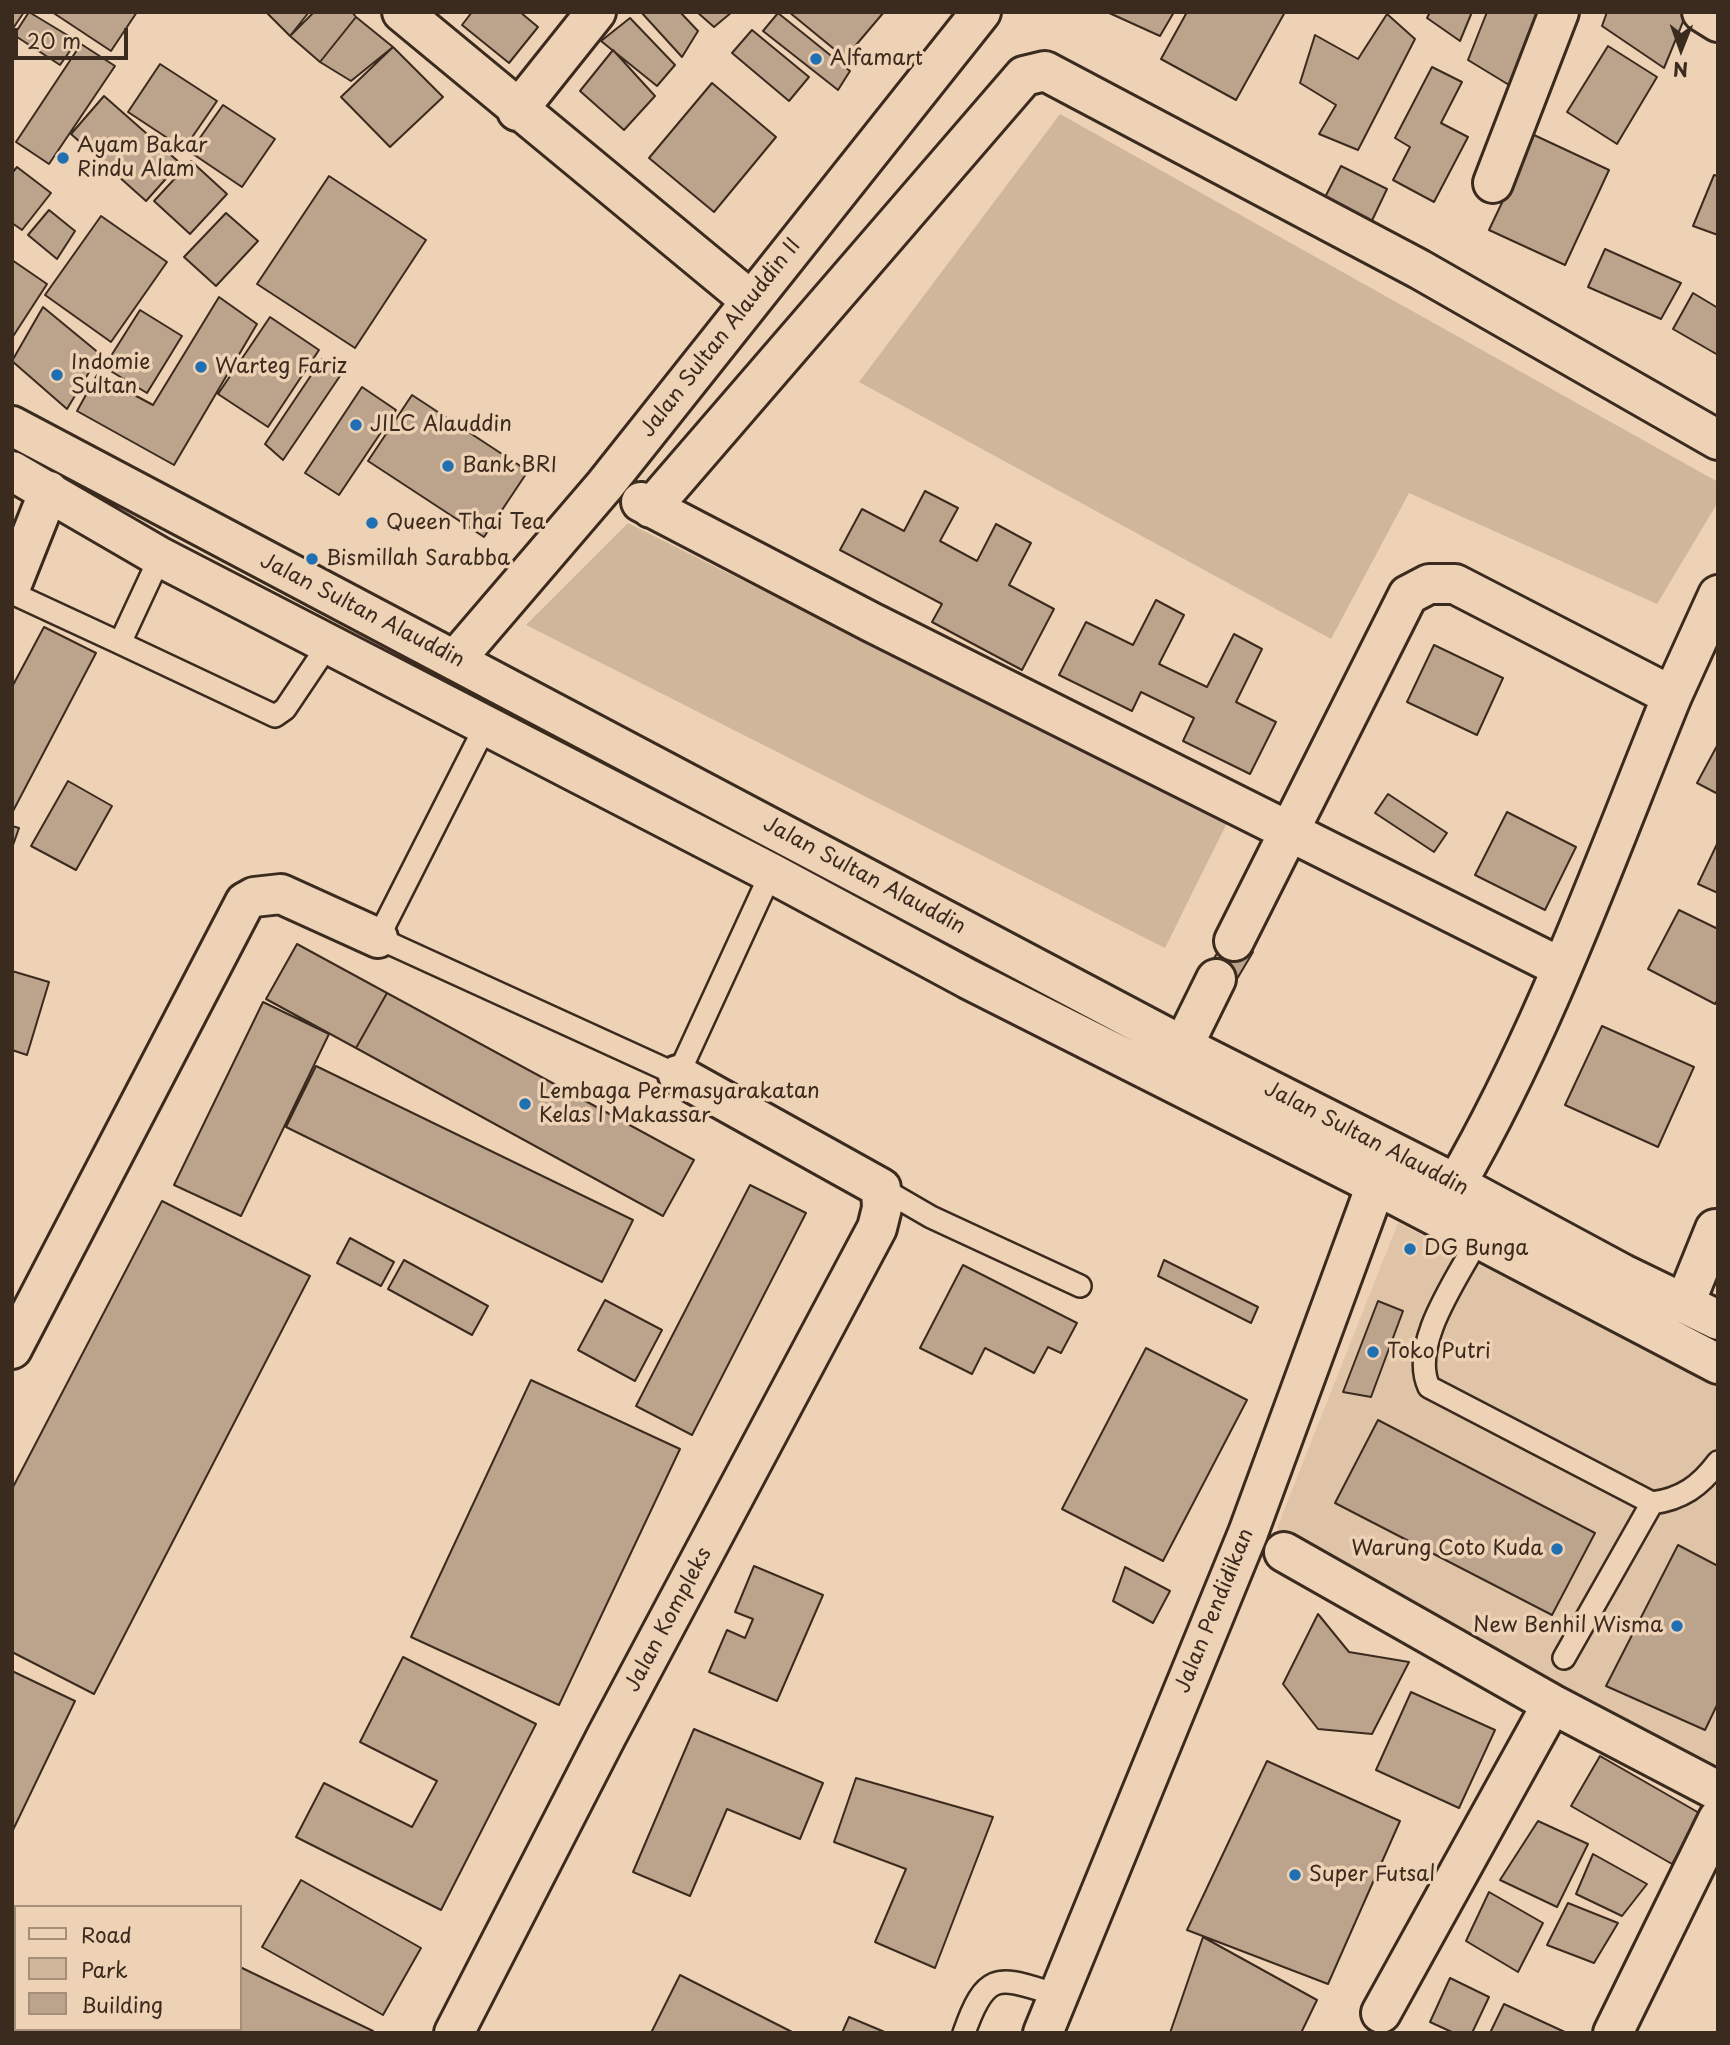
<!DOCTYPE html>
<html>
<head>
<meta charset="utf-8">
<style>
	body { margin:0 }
	#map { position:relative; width:1730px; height:2045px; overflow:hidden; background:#eed2b5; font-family:"Playpen Sans",sans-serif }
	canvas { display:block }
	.frame { position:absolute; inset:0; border:14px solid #3b2a1e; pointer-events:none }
	.legend { position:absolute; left:14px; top:1905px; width:228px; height:126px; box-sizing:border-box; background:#eed2b5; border:2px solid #a68f79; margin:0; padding:9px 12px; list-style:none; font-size:21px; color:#3b2a1e }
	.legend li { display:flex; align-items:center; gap:14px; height:35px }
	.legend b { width:35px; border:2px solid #a68f79 }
	.north { position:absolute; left:1646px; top:14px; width:70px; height:70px; -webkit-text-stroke:5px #eed2b5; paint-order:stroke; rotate:181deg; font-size:19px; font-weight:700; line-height:28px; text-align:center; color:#3b2a1e }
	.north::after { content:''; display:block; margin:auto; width:24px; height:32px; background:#3b2a1e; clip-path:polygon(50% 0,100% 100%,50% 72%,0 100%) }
	.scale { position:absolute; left:14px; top:28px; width:114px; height:32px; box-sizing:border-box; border:4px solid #3b2a1e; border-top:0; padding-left:9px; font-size:21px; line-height:24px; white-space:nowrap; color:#3b2a1e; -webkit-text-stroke:5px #eed2b5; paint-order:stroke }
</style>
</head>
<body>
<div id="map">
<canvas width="1730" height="2045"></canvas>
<div class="frame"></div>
<ul class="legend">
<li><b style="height:9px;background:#eed2b5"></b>Road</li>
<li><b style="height:19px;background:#d0b79c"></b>Park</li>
<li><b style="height:19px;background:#bca38b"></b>Building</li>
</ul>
<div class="north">N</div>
<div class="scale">20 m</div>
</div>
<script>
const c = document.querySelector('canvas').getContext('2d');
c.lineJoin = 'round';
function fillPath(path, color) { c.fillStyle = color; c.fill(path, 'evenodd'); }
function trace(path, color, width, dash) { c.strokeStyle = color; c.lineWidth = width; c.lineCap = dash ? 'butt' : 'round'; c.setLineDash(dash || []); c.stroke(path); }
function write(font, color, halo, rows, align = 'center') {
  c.font = font + ' "Playpen Sans",sans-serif'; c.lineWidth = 7; c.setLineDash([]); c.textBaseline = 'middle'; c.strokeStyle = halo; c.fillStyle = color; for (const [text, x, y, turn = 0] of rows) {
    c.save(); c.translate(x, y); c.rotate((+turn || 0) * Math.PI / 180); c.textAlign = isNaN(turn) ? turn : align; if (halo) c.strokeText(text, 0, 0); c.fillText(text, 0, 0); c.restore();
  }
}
fillPath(new Path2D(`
	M1398,1223L1718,1387V1776L1289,1540L1277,1528Z`), '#dfc4a8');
fillPath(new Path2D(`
	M1060,114L1718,482V502L1657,604L1409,493L1331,639L859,382Z
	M628,523L1227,823L1165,948L526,625Z`), '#d0b79c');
const building = new Path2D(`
	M12,12H24L12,30Z
	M29,12L77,41L60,65L14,35Z
	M52,12H137L111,51Z
	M266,12H309L290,36Z
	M314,12H352L356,17L320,62L290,36Z
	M472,12H520L538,27L509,63L462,25Z
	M641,12H680L698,31L682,57Z
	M697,12H732L714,27Z
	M789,12H884L845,58Z
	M1107,12H1174L1160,36Z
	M1187,12H1285L1236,100L1161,59Z
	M1430,12H1472L1460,41L1427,18Z
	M1487,12H1542L1514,88L1468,60Z
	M1607,12H1687L1664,68L1602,26Z
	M778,13L850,71L838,90L763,31Z
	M1387,14L1415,39L1358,150L1319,134L1336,105L1300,83L1315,35L1358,59Z
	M356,17L393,47L351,81L320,62Z
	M630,18L675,65L657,86L601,41Z
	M752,30L809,77L789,101L732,53Z
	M81,44L115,66L49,164L16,142Z
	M1608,46L1657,77L1617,144L1567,112Z
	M393,47L443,97L390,147L341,97Z
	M613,50L655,96L624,130L580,91Z
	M160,64L217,101L184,149L128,112Z
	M1432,67L1462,82L1441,123L1468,137L1434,202L1393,180L1410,147L1395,138Z
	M712,83L776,137L714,212L649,158Z
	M104,96L180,163L146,201L71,134Z
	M223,105L275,139L242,187L190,152Z
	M1534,135L1609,170L1565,265L1489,230Z
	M191,161L227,194L190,234L154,201Z
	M1341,166L1387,189L1367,231L1320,207Z
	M17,167L51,193L22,230L12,223V173Z
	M1714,175L1718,176V235L1693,226Z
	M329,176L426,240L355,348L257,284Z
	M49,210L75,231L57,259L28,235Z
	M226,213L258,241L216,286L184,257Z
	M101,216L167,262L111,342L45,295Z
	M1605,249L1681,283L1661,319L1588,287Z
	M12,260L47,284L12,338Z
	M1693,293L1718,308V355L1673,329Z
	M219,297L257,324L174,465L77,411L97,375L153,405Z
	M43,307L100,354L67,409L12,361Z
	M140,310L182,336L147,393L104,367Z
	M270,317L319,350L268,427L218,394Z
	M322,359L342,373L283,460L265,444Z
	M362,387L396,410L339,495L305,473Z
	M412,395L528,471L484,537L368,461Z
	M925,491L958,508L940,541L977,561L996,524L1031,543L1009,585L1054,609L1022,670L932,622L942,604L840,550L862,509L904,531Z
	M1156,600L1184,615L1159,664L1207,687L1234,634L1262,649L1236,702L1276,722L1250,774L1183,741L1194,718L1141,692L1132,711L1059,675L1086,622L1133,645Z
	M44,627L96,653L12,813V687Z
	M1434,645L1503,678L1477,735L1407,702Z
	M1718,744V794L1697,783Z
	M68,781L112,806L76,870L31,846Z
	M1388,794L1447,833L1434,852L1375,813Z
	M1507,812L1576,847L1545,910L1475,875Z
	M12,826L19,828L12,848Z
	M1718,842V893L1698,884Z
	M1679,910L1718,929V999L1715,1004L1648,969Z
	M1227,937L1253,952L1231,989L1205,973Z
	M297,944L387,993L356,1048L266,999Z
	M12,971L49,982L27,1055L12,1050Z
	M387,993L694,1160L663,1216L356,1048Z
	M263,1002L329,1034L241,1216L174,1185Z
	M1602,1026L1694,1067L1658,1147L1565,1105Z
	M316,1066L633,1220L602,1282L286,1127Z
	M750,1185L806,1213L692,1435L636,1406Z
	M162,1201L310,1276L94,1694L12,1652V1489Z
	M350,1238L394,1262L381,1286L337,1263Z
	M404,1260L488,1306L472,1335L388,1289Z
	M1164,1260L1258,1307L1251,1323L1158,1276Z
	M963,1265L1077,1323L1061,1353L1048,1347L1034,1373L985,1348L972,1374L920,1348Z
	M605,1300L662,1330L635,1381L578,1350Z
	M1378,1301L1403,1311L1371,1397L1343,1392Z
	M1146,1348L1247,1400L1163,1561L1062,1509Z
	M531,1380L680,1449L559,1705L411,1637Z
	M1378,1420L1595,1533L1552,1615L1335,1503Z
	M1678,1545L1718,1566V1703L1705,1730L1606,1686Z
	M754,1566L823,1595L777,1701L709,1672L727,1630L745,1638L753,1619L735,1612Z
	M1125,1567L1170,1591L1153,1623L1113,1601Z
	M1318,1614L1349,1652L1409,1662L1372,1734L1318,1729L1283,1684Z
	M403,1657L536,1724L441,1910L296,1837L324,1783L412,1827L437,1781L360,1742Z
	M12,1671L75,1701L12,1832Z
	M1411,1692L1495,1730L1459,1808L1376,1770Z
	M694,1729L823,1783L800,1839L727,1809L690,1896L633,1872Z
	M1600,1756L1701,1814L1672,1864L1571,1806Z
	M1267,1761L1400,1821L1328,1984L1187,1930Z
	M856,1778L993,1817L935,1968L875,1942L906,1869L834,1842Z
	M1538,1821L1588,1844L1557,1907L1500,1880Z
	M1593,1854L1647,1884L1622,1916L1576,1894Z
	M301,1880L421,1948L383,2015L262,1947Z
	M1489,1892L1543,1923L1518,1972L1466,1941Z
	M1568,1903L1618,1923L1594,1963L1547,1945Z
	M1203,1937L1317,2000L1301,2033H1170Z
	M240,1967L373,2031L372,2033H217L210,2029H240Z
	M680,1975L794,2033H651Z
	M1450,1978L1489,1997L1472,2033H1454L1430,2022Z
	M1504,2004L1567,2033H1490Z
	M849,2017L887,2033H842Z`);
fillPath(building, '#bca38b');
trace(building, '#3b2a1e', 2);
const lane = new Path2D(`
	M160,557L120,643L275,716L285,709L328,645
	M12,593L120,643
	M486,725L378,938L678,1075L771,873
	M881,1188L931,1217L1080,1286
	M1478,1239C1458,1278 1409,1344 1429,1387L1652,1503C1682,1499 1700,1486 1718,1462
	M1564,1658L1652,1503
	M964,2033C987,1967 1000,1978 1058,1995`);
const street = new Path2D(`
	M402,12L750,300
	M1702,12L1718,22
	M517,111L596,12
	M1493,183L1559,12
	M641,502L871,622L1562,968
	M651,508L1024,76L1045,71L1419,269L1718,440
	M12,584L49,491
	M455,660L605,485L981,12
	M1234,941L1408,595L1429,584H1455L1672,696L1718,595
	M1183,1046L1216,979
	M1456,1184C1545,1030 1605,860 1672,696
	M1685,1303L1715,1229
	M12,1349L245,902L254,897L281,894L378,938
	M1284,1552L1552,1704L1718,1791
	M1381,2013L1552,1704
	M454,2033L606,1737L877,1228L882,1208L881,1188L678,1075
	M1043,2033L1248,1533L1376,1185
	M1613,2033L1718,1819`);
const highway = new Path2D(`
	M12,426L1183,1046L1456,1184L1623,1274L1718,1320
	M12,471L160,557L771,873L968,979L1376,1185L1718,1364`);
trace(lane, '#3b2a1e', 26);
trace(street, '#3b2a1e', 44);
trace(highway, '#3b2a1e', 44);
trace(lane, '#eed2b5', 21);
trace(street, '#eed2b5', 38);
trace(highway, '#eed2b5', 38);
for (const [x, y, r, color] of [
	[816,59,7,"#1f6fb2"],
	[63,158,7,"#1f6fb2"],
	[201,367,7,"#1f6fb2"],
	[57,375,7,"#1f6fb2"],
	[356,425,7,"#1f6fb2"],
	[448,466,7,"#1f6fb2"],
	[372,523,7,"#1f6fb2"],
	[312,559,7,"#1f6fb2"],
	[525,1104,7,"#1f6fb2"],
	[1410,1249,7,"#1f6fb2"],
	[1373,1352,7,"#1f6fb2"],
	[1557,1549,7,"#1f6fb2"],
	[1677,1626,7,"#1f6fb2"],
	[1295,1875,7,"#1f6fb2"]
]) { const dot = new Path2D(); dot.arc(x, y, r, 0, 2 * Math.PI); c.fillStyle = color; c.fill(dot); trace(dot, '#eed2b5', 2.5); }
write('21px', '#3b2a1e', '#eed2b5', [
	["Alfamart",830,59],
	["Ayam Bakar",77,146],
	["Rindu Alam",77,170],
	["Indomie",71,363],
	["Sultan",71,387],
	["Warteg Fariz",215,367],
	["JILC Alauddin",370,425],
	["Bank BRI",462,466],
	["Queen Thai Tea",386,523],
	["Bismillah Sarabba",326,559],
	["Lembaga Permasyarakatan",539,1092],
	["Kelas I Makassar",539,1116],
	["DG Bunga",1424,1249],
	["Toko Putri",1387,1352],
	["Warung Coto Kuda",1543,1549,"right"],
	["New Benhil Wisma",1663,1626,"right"],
	["Super Futsal",1309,1875]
], 'left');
write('21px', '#3b2a1e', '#eed2b5', [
	["Jalan Sultan Alauddin II",721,338,-52],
	["Jalan Sultan Alauddin",362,611,27],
	["Jalan Sultan Alauddin",864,876,28],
	["Jalan Sultan Alauddin",1366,1139,27],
	["Jalan Pendidikan",1215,1611,-68],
	["Jalan Kompleks",669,1620,-62]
]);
</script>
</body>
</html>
